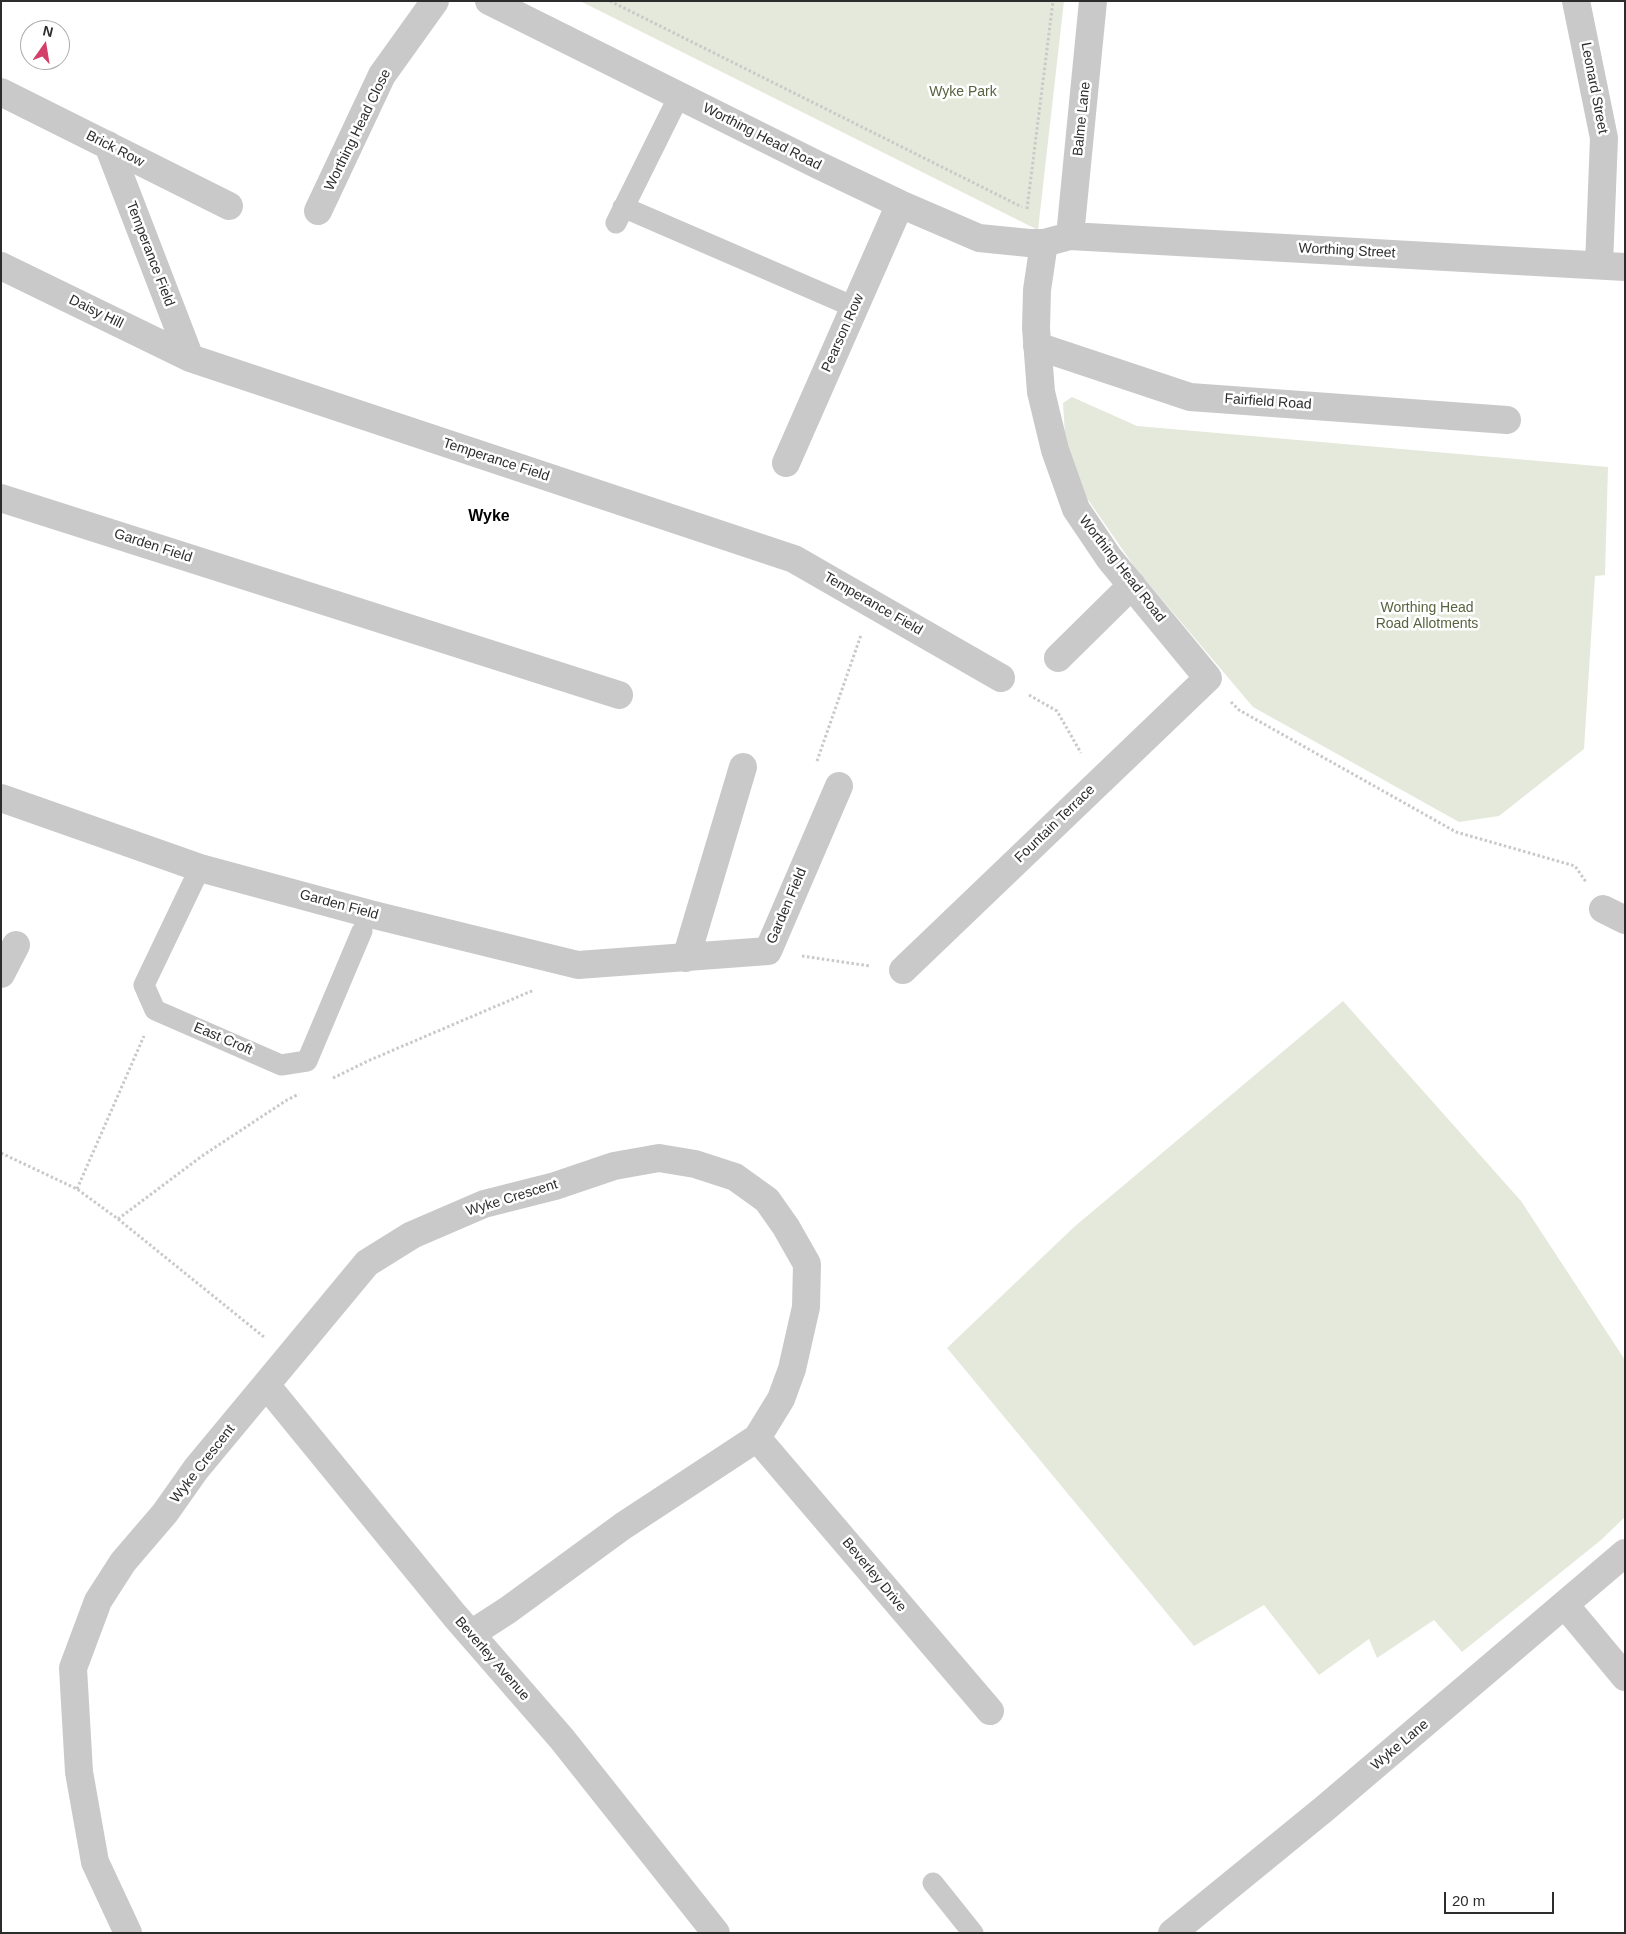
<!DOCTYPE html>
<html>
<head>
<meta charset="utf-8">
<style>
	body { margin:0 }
	#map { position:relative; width:1626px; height:1934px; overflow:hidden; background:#fff; font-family:Arial,sans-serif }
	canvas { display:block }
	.frame { position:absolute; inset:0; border:2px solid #2c2c2c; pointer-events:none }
	.north { position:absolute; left:20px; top:20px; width:50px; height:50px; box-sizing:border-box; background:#fff; border:1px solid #ababab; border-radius:50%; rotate:13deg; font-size:14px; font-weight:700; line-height:20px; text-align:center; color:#2c2c2c }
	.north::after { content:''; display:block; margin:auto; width:18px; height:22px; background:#d33f68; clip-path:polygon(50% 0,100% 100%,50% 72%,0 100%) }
	.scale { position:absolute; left:1444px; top:1892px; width:110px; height:22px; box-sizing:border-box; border:2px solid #2c2c2c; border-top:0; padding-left:6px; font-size:15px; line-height:18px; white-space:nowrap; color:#2c2c2c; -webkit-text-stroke:4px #fff; paint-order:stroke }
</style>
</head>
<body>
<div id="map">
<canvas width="1626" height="1934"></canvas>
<div class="frame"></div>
<div class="north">N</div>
<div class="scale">20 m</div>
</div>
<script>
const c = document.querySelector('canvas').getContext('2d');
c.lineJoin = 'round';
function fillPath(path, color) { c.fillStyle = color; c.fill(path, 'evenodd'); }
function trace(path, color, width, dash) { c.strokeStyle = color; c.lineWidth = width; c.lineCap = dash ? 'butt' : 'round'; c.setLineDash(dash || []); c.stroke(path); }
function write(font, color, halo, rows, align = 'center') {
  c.font = font + ' Arial,sans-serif'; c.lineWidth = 5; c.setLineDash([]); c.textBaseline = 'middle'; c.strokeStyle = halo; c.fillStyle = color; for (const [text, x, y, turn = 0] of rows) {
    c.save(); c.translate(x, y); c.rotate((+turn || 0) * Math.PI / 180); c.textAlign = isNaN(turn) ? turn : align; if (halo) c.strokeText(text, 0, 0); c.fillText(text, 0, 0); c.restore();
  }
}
fillPath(new Path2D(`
	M580,1H1064L1038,230Z
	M1072,397L1137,426L1608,467L1605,575L1595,576L1584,749L1499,816L1459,822L1253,707L1136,569L1084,494L1066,451L1063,403Z
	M1343,1001L1521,1201L1625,1360V1517L1601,1540L1462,1652L1434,1620L1377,1658L1369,1639L1319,1675L1264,1605L1194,1646L947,1348L1074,1227Z`), '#e5e9db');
trace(new Path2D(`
	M610,1L1022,207
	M1027,209L1053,1
	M1029,695L1057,711L1081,753
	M1231,702L1239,710L1456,832L1575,866L1586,882
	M817,761L861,635
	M802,956L870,966
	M333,1078L370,1060L534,990
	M1,1153L77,1189L118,1219L264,1337
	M77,1189L144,1036
	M118,1219L202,1156L287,1100L299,1094`), '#c9c9c9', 3, [2.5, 2.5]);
trace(new Path2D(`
	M623,207L854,307
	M616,223L679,96
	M200,868L144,985L155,1010L281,1065L307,1061L362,931
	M933,1883L973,1933`), '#c9c9c9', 21);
trace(new Path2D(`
	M489,1L818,165L900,204L979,238L1029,243H1044L1070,236L1625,267
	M1576,1L1604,138L1599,265
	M1,92L229,206
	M108,145L190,358L794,559L1001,678
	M318,211L382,75L435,1
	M1070,236L1093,1
	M1,266L190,358
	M1037,346L1190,397L1507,420
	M786,463L900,204
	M1,498L619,695
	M1058,658L1132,585
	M1,798L200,868L370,914L578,965L768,951L839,786
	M1603,909L1625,920
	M686,958L743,767
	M903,970L1208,678L1109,558L1076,509L1055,450L1041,392L1036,328L1037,290L1044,243
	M1,974L16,945
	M267,1386L455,1616L562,1739L716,1933
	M757,1438L990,1711
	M1565,1605L1625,1677
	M128,1933L95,1862L79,1772L73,1668L98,1601L123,1562L165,1513L196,1469L367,1263L412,1235L484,1204L555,1186L614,1166L659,1158L695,1164L735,1177L767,1200L786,1227L807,1264L806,1307L792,1369L781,1399L757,1438L623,1526L508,1610L471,1634`), '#c9c9c9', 28);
trace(new Path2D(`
	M1172,1933L1324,1809L1625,1553`), '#c9c9c9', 28);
write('14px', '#2c2c2c', '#fff', [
	["Leonard Street",1594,88,79],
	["Balme Lane",1082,119,-84],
	["Worthing Head Close",358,130,-64],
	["Worthing Head Road",762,137,27],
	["Brick Row",115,149,27],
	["Worthing Street",1347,251,3],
	["Temperance Field",150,254,69],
	["Daisy Hill",96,312,26],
	["Pearson Row",843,333,-66],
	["Fairfield Road",1268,402,4],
	["Temperance Field",496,460,18],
	["Garden Field",153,546,18],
	["Worthing Head Road",1122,569,52],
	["Temperance Field",873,604,30],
	["Fountain Terrace",1055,824,-44],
	["Garden Field",339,905,15],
	["Garden Field",787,906,-67],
	["East Croft",223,1039,23],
	["Wyke Crescent",512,1198,-17],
	["Wyke Crescent",203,1464,-52],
	["Beverley Drive",874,1575,50],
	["Beverley Avenue",492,1659,49],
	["Wyke Lane",1400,1745,-40]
]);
write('14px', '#57633f', '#fff', [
	["Wyke Park",963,92],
	["Worthing Head",1427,608],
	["Road Allotments",1427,624]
]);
write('bold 16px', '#000', '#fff', [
	["Wyke",489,517]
]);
</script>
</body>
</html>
